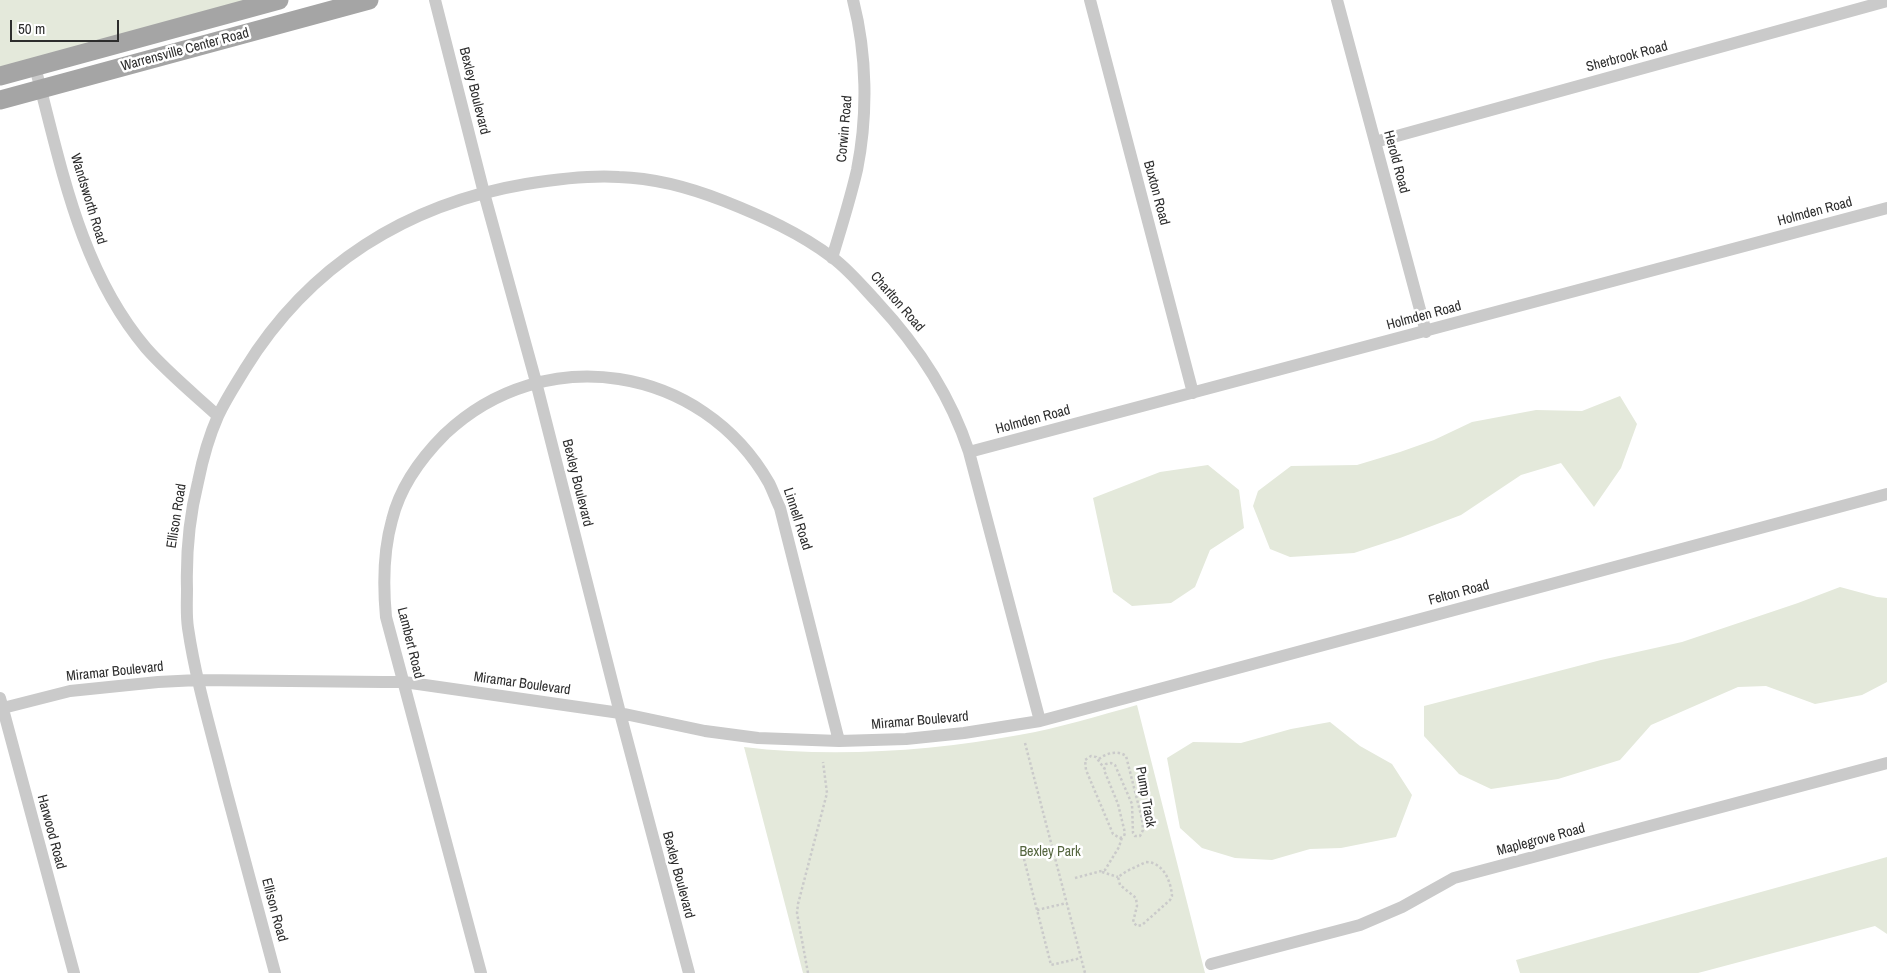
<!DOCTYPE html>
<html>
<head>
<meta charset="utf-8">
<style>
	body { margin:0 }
	#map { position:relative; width:1887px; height:973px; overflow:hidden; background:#fff; font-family:"Archivo Narrow",sans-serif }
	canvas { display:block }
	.scale { position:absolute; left:10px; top:20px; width:109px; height:22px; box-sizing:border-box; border:2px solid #2d2d2d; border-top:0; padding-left:6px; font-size:15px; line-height:18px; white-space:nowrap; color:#2d2d2d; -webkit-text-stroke:4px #fff; paint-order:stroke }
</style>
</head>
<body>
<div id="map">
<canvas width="1887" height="973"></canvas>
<div class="scale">50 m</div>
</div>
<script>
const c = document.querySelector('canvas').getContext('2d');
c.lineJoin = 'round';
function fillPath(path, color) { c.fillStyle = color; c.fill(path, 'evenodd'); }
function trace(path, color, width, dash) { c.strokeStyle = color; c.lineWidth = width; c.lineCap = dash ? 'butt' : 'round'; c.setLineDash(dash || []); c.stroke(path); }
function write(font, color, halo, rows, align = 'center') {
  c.font = font + ' "Archivo Narrow",sans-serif'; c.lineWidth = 5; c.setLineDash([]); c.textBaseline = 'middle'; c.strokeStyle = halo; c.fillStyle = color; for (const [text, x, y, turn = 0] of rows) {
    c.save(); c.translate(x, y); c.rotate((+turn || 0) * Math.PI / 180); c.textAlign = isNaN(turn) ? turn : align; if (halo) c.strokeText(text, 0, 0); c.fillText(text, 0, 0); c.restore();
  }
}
fillPath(new Path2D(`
	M0,0H279L0,76Z
	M1620,396L1637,424L1621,468L1594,507L1561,463L1521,475L1461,515L1400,538L1354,553L1290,557L1270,549L1253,506L1258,491L1291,466L1357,465L1400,452L1434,440L1472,422L1536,410L1582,411Z
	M1208,465L1239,490L1244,528L1210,550L1195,587L1171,603L1132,606L1113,592L1093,498L1160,472Z
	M1840,587L1877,597L1887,598V682L1862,695L1815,704L1766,686L1738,687L1651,725L1620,760L1558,779L1491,789L1459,774L1424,736V706L1601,660L1682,642L1798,603Z
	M1137,705L1205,973H803L744,747C833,758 931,751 1019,735C1059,728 1098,716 1137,705Z
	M1330,722L1360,746L1392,764L1412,795L1396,837L1341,848L1310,849L1272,860L1235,858L1202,848L1180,828L1167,758L1193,742L1241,743L1291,729Z
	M1887,857V934L1875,926L1698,973H1520L1516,960Z`), '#e4e9db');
trace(new Path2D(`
	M1025,743L1085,973
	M1099,759C1106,753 1118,750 1126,756L1142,819L1143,830L1140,836H1135L1133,833L1132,804L1115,765L1111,763L1106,764L1104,770L1118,804L1125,833L1124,836L1120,838L1113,834L1086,770L1085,760L1091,756L1096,757L1104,768
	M1053,847L1023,855L1051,965L1081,958
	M1146,862C1163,862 1171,881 1172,896L1170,900L1142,925L1137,926L1133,922L1137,906L1136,898L1120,885L1118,877L1127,871Z
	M1102,872L1118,877
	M1075,878L1105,870L1119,847L1122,837
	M1037,910L1067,903
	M808,973L797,913L798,904L827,793L823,762`), '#cacaca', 2.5, [2.5, 2.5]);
trace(new Path2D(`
	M435,0L484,193L536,382L620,713L689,973
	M1090,0L1193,393
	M1337,0L1426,332
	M35,67C61,164 79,269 146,348C168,373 194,394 218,416
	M1375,142L1887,1
	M832,258C841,229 850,200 857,170C868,115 867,54 853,0
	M969,452L1887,208
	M0,698L74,973
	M0,710L3,708L70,691L158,682L198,680L383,682H404L620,713L705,731L758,738L839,741L906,739L964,733L1040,721L1887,494
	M1211,964L1360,925L1402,907L1454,878L1887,763
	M275,973C258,911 242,848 225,786C212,734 196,682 188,628C186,615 187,602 187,589C186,553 189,518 198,482C202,462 210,434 218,416C226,399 236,384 245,369C309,265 407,204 526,184C557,179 588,175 619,177C655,178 691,188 724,201C762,216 800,233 833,258C850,271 862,286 877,302C918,346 950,394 969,452L1040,721
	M481,973L386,617C383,585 383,552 392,520C400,487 421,458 445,434C544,340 702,365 769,483C773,491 776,500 780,508L839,741`), '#cacaca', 12);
trace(new Path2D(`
	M0,76L279,0
	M0,100L369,0`), '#a5a5a5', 19);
write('14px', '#2d2d2d', '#fff', [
	["Warrensville Center Road",185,50,-15],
	["Sherbrook Road",1627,57,-15],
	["Bexley Boulevard",474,91,76],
	["Corwin Road",845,129,-85],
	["Herold Road",1396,162,75],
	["Buxton Road",1156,193,75],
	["Wandsworth Road",88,199,73],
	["Holmden Road",1815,212,-15],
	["Charlton Road",897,302,49],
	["Holmden Road",1424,316,-15],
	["Holmden Road",1033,420,-15],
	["Bexley Boulevard",577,483,76],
	["Ellison Road",177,516,-81],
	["Linnell Road",797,519,72],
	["Felton Road",1459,593,-15],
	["Lambert Road",410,643,76],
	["Miramar Boulevard",115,672,-6],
	["Miramar Boulevard",522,684,8],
	["Miramar Boulevard",920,721,-5],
	["Pump Track",1145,797,80],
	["Harwood Road",51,832,75],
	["Maplegrove Road",1541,840,-15],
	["Bexley Boulevard",678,875,75],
	["Ellison Road",274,910,75]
]);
write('14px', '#54653e', '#fff', [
	["Bexley Park",1050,852]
]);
</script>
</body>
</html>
